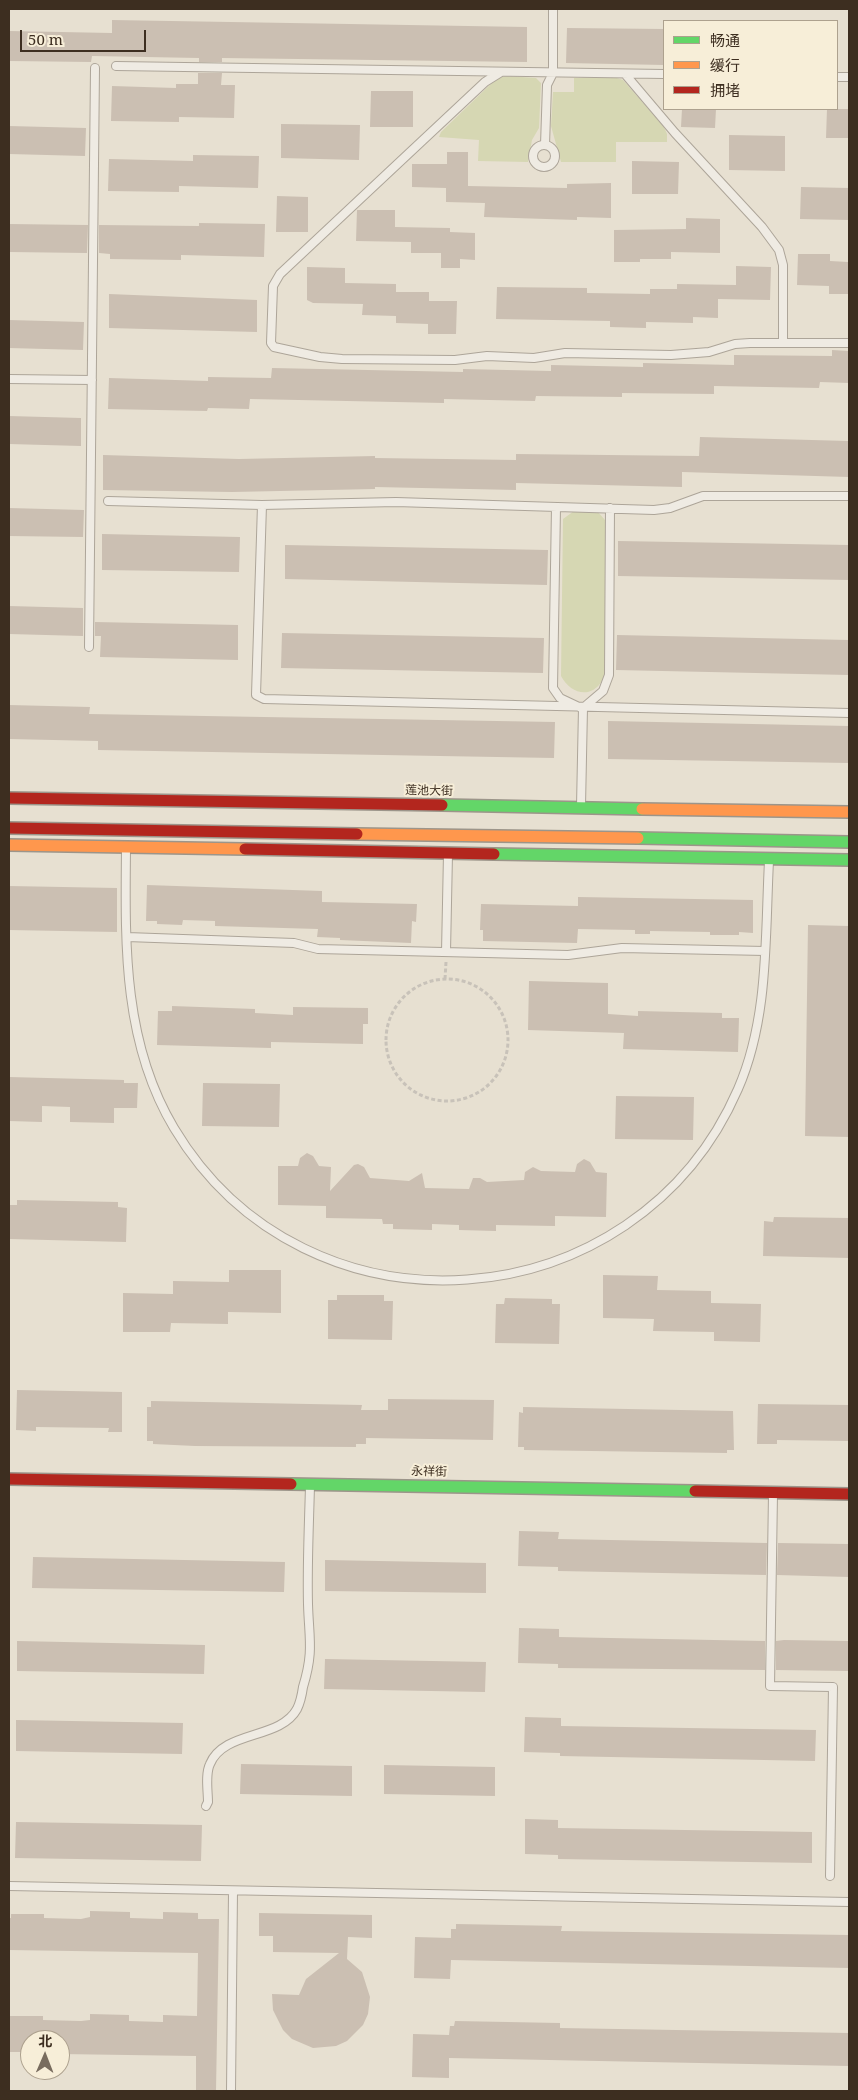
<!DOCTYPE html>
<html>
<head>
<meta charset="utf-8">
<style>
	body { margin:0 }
	#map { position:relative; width:858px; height:2100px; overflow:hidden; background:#e7e0d1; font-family:"Noto Serif","Noto Sans SC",serif }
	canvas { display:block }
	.frame { position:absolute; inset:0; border:10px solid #3d2e20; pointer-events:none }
	.legend { position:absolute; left:663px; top:20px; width:175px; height:90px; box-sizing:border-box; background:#f7eed8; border:1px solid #ada18e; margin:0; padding:6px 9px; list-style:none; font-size:15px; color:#3d2e20 }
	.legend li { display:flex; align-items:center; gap:10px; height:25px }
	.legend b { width:25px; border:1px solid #ada18e }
	.north { position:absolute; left:20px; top:2030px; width:50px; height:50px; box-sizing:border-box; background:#f7eed8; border:1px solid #ada18e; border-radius:50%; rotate:1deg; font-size:14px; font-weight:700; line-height:20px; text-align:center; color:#3d2e20 }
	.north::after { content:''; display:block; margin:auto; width:18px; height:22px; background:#786c5e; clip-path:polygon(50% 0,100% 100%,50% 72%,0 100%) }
	.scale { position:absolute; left:20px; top:30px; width:126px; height:22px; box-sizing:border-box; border:2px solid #3d2e20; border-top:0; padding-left:6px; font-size:15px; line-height:18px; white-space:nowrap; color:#3d2e20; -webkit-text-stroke:4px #f7eed8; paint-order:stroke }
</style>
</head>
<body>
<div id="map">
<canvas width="858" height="2100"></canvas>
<div class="frame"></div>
<ul class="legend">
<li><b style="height:6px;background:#63d668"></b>畅通</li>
<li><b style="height:6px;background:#ff974d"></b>缓行</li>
<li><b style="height:6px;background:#b3261e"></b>拥堵</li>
</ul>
<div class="north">北</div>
<div class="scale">50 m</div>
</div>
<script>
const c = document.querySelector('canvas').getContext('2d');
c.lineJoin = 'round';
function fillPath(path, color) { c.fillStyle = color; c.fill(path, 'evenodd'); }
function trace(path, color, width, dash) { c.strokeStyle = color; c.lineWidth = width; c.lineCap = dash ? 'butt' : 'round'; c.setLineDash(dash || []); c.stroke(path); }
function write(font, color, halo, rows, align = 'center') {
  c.font = font + ' "Noto Serif","Noto Sans SC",serif'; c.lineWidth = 4; c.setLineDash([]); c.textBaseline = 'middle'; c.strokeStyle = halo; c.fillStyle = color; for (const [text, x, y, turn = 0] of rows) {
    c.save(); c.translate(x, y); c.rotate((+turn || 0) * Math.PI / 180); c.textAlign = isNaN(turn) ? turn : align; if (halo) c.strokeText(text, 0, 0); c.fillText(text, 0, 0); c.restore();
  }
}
fillPath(new Path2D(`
	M507,76L536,78L541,83L539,128L532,140L528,162L478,161L479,140L439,137L441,132L497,78Z
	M614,77L623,80L664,127L667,134V142H616V162H561L551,126L553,92H574V78Z
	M574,511H597L605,520L607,665C606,670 605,677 602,681C590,700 570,693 561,676L563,519Z`), '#d6d7b3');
fillPath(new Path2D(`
	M112,20L527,27V62L222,58V62H199V58L92,56L91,62L9,61V31L112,33Z
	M567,28L664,29V65L566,63Z
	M198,73H222L221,85H235L234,118L179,117V122L111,121L112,86L176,88V84H198Z
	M371,91H413V127H370Z
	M682,109H716L715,128L681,127Z
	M827,109H849V138H826Z
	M281,124L360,125L359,160L281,158Z
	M9,126L86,128L85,156L9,154Z
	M729,135L785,136V171L729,170Z
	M447,152H468V186L567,188V184L611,183V218L577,217V220L484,217L485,203L446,202V188L412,187V164H447Z
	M193,155L259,156L258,188L179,186V192L108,191L109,159L193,161Z
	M632,161L679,162L678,194H632Z
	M801,187L849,188V220L800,219Z
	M277,196L308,197V232H276Z
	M357,210H395V227L450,228V232L475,233V260L460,259V268H441V253H411V242L356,241Z
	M686,218L720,219V253L671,252V259H640V262H614V230L686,229Z
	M199,223L265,224L264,257L181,255V260L110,259V254L99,253V225L199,226Z
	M9,224L88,225L87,253L9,252Z
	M798,254H830V261L848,262L849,294H829V286L797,285Z
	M736,266L771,267L770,300L718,299V318L693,317V323L646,322V328L610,327V321L496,319L497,287L587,288V293L650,294V289H677V284L736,285Z
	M307,267L345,268V283L396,284V292H429V301H457L456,334H428V324L396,323V316L362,315L363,304L313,303L307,300Z
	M109,294L257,300V332L109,328Z
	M9,320L84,322L83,350L9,348Z
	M832,350L849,351V383L820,382L819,388L714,386V394L622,393V397L536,396L535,401L444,399V403L250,399L249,409L208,408L207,411L108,409L109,378L208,381V377L271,378L272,368L463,372V369L551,371V365L643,367V363L734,365V355L832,356Z
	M9,416L81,418V446L9,444Z
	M700,437L849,441V477L682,472V487L516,483V490L375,487V489L232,492L103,490V455L239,459L375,456V458L516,460V454L699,456Z
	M9,508L84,510L83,537L9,536Z
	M102,534L240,537L239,572L102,570Z
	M618,541L849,545V580L618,576Z
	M285,545L548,550L547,585L285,579Z
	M9,606L83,608V636L9,634Z
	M95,622L238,625V660L100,657L101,636H95Z
	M282,633L544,638L543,673L281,668Z
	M617,635L849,640V675L616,670Z
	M9,705L90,707L89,714L555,722L554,758L98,750V741L9,739Z
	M608,721L849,726V763L608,759Z
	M147,885L322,891V902L417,904L416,922L412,921L411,943L340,940V938L317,937L318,929L215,926V921L183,920L182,925L157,924V921H146Z
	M9,886L117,888V932L9,930Z
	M578,897L753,900V933L739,932V935H710V932L650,931V934H635V930L578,929L577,943L483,941V930H480L481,904L578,906Z
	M808,925L849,926V1137L805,1136Z
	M529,981L608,983V1014L638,1016V1011L722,1013V1018H739L738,1052L623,1049L624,1033L528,1030Z
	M172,1006L255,1009V1013L293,1015V1007L368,1008V1024H363V1044L271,1042V1048L157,1045L158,1011H172Z
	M9,1077L124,1080V1083H138L137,1108H114V1123L70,1122V1107L42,1106V1122L9,1121Z
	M203,1083L280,1084L279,1127L202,1126Z
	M616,1096L694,1097L693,1140L615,1139Z
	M307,1153L313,1156L319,1166L331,1167L330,1191L354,1165L358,1164L364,1167L370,1178L409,1181L422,1173L425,1188L469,1189L473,1178H480L487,1182L524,1180L525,1172L533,1167L541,1171L575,1172L577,1164L584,1159L590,1162L596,1172L607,1173L606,1217L555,1216V1226L496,1225V1231L459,1230V1225L432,1224V1230L393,1229V1224H383L382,1219L326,1218V1206L278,1205V1166H298L300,1158Z
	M17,1200L118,1202V1207L127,1208L126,1242L9,1239V1205H17Z
	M774,1217L849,1218V1258L763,1256L764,1221L773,1222Z
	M229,1270H281V1313L228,1312V1324L171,1323L170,1332H123V1293L173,1294V1281L229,1282Z
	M603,1275L658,1276L657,1290L711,1291V1303L761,1304L760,1342L714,1341V1332L653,1331L654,1319L603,1318Z
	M337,1295H384V1301H393L392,1340L328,1339V1300H337Z
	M505,1298L552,1299V1304H560L559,1344L495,1343L496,1304H504Z
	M17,1390L122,1392V1432H108L109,1428L36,1427V1431L16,1430Z
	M388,1399L494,1400L493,1440L366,1438V1444H356V1447L195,1446L153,1444V1441H147V1407H151V1401L362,1405L361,1410H388Z
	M758,1404L849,1405V1441L777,1440V1444H757Z
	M523,1407L733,1411L734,1450H727V1453L524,1450V1447H518L519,1412L523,1413Z
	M519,1531L559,1532L558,1539L767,1543L766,1575L558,1571V1567L518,1566Z
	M778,1543L849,1544V1577L777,1575Z
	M33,1557L285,1562L284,1592L32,1588Z
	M325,1560L486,1563V1593L325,1591Z
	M519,1628L559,1629V1637L765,1641V1670L558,1668V1664L518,1663Z
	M784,1640L849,1641V1671L776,1670V1641Z
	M17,1641L205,1645L204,1674L17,1671Z
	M325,1659L486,1662L485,1692L324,1689Z
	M525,1717L561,1718V1726L816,1730L815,1761L560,1756V1753L524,1752Z
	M16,1720L183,1723L182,1754L16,1751Z
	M241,1764L352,1766V1796L240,1794Z
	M384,1765L495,1767V1796L384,1794Z
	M525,1819L558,1820V1828L812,1832V1863L558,1859V1855L525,1854Z
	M16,1822L202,1825L201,1861L15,1858Z
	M90,1911L130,1912V1918L163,1919V1912L198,1913V1919H219L216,2091H196V2056L60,2054V2040H30V2052H9L10,2016H43V2020L81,2021L90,2020V2014L129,2015V2021L163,2022V2015L197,2016L198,1953L9,1950V1918H11V1914H44V1918L81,1919L90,1917Z
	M259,1913L372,1915V1938L348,1937L347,1959L362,1972L370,1997L368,2014L363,2025L347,2041L336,2046L313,2048L292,2039L283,2030L273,2010L272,1994L299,1995L306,1979L339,1953L273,1952V1936H259Z
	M456,1924L562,1926L561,1931L849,1935V1968L451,1960L450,1979L414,1978L415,1937L451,1938V1929H456Z
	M455,2021L560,2023V2028L849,2033V2066L449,2058V2078L412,2077L413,2034L449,2035L450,2026H454Z`), '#cbbfb2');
const lane = new Path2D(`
	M116,66L664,74
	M501,72L485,82L280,274L273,286L271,343L274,347L320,357L342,359L455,360L487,356L534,358L565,353L671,355L709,352L735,344L750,343H849
	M625,74L675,133L762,227L779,250L783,265V343
	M837,77H849
	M545,145L547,85L553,73V9
	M533 156a11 11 0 1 1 22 0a11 11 0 1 1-22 0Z
	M9,379L92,380
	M108,501L262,505L396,502L654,510L670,508L703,496H849
	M262,505L256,695L264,699L849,713
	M556,507L553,688L560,698L579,707
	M89,647L95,68
	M583,708L603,691L609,675L610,508
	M581,806L583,708
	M126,849C125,945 123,1043 174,1128C306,1349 636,1324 738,1089C769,1018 765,937 769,861
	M127,937L294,943L318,949L568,955L622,948L765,951
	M446,952L448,854
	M773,1494L770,1686L833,1687L830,1876
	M206,1806L208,1802C208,1792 205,1774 210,1764C224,1730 280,1740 297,1709C300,1703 302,1694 303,1687C314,1651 309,1639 308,1604C307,1565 309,1525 310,1486
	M9,1886L849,1902
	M231,2091L233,1891`);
const fast = new Path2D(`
	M442,805L642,809
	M638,838L849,842
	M494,854L849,860
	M291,1484L695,1491`);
const slow = new Path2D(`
	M642,809L849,812
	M357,834L638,838
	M9,845L245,849`);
const jam = new Path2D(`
	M9,798L442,805
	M9,828L357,834
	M245,849L494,854
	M9,1479L291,1484
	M695,1491L849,1494`);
trace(lane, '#ada599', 10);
trace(fast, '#9c958a', 14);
trace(slow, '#9c958a', 14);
trace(jam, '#9c958a', 14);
trace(new Path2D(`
	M445,979L446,962
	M386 1040a61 61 0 1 1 122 0a61 61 0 1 1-122 0Z`), '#c8c2b9', 3, [4, 2.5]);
trace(lane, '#efebe3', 8);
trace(fast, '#63d668', 11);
trace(slow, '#ff974d', 11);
trace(jam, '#b3261e', 11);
write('12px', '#3d2e20', '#f7eed8', [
	["莲池大街",429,791,1],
	["永祥街",429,1472,1]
]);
</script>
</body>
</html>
